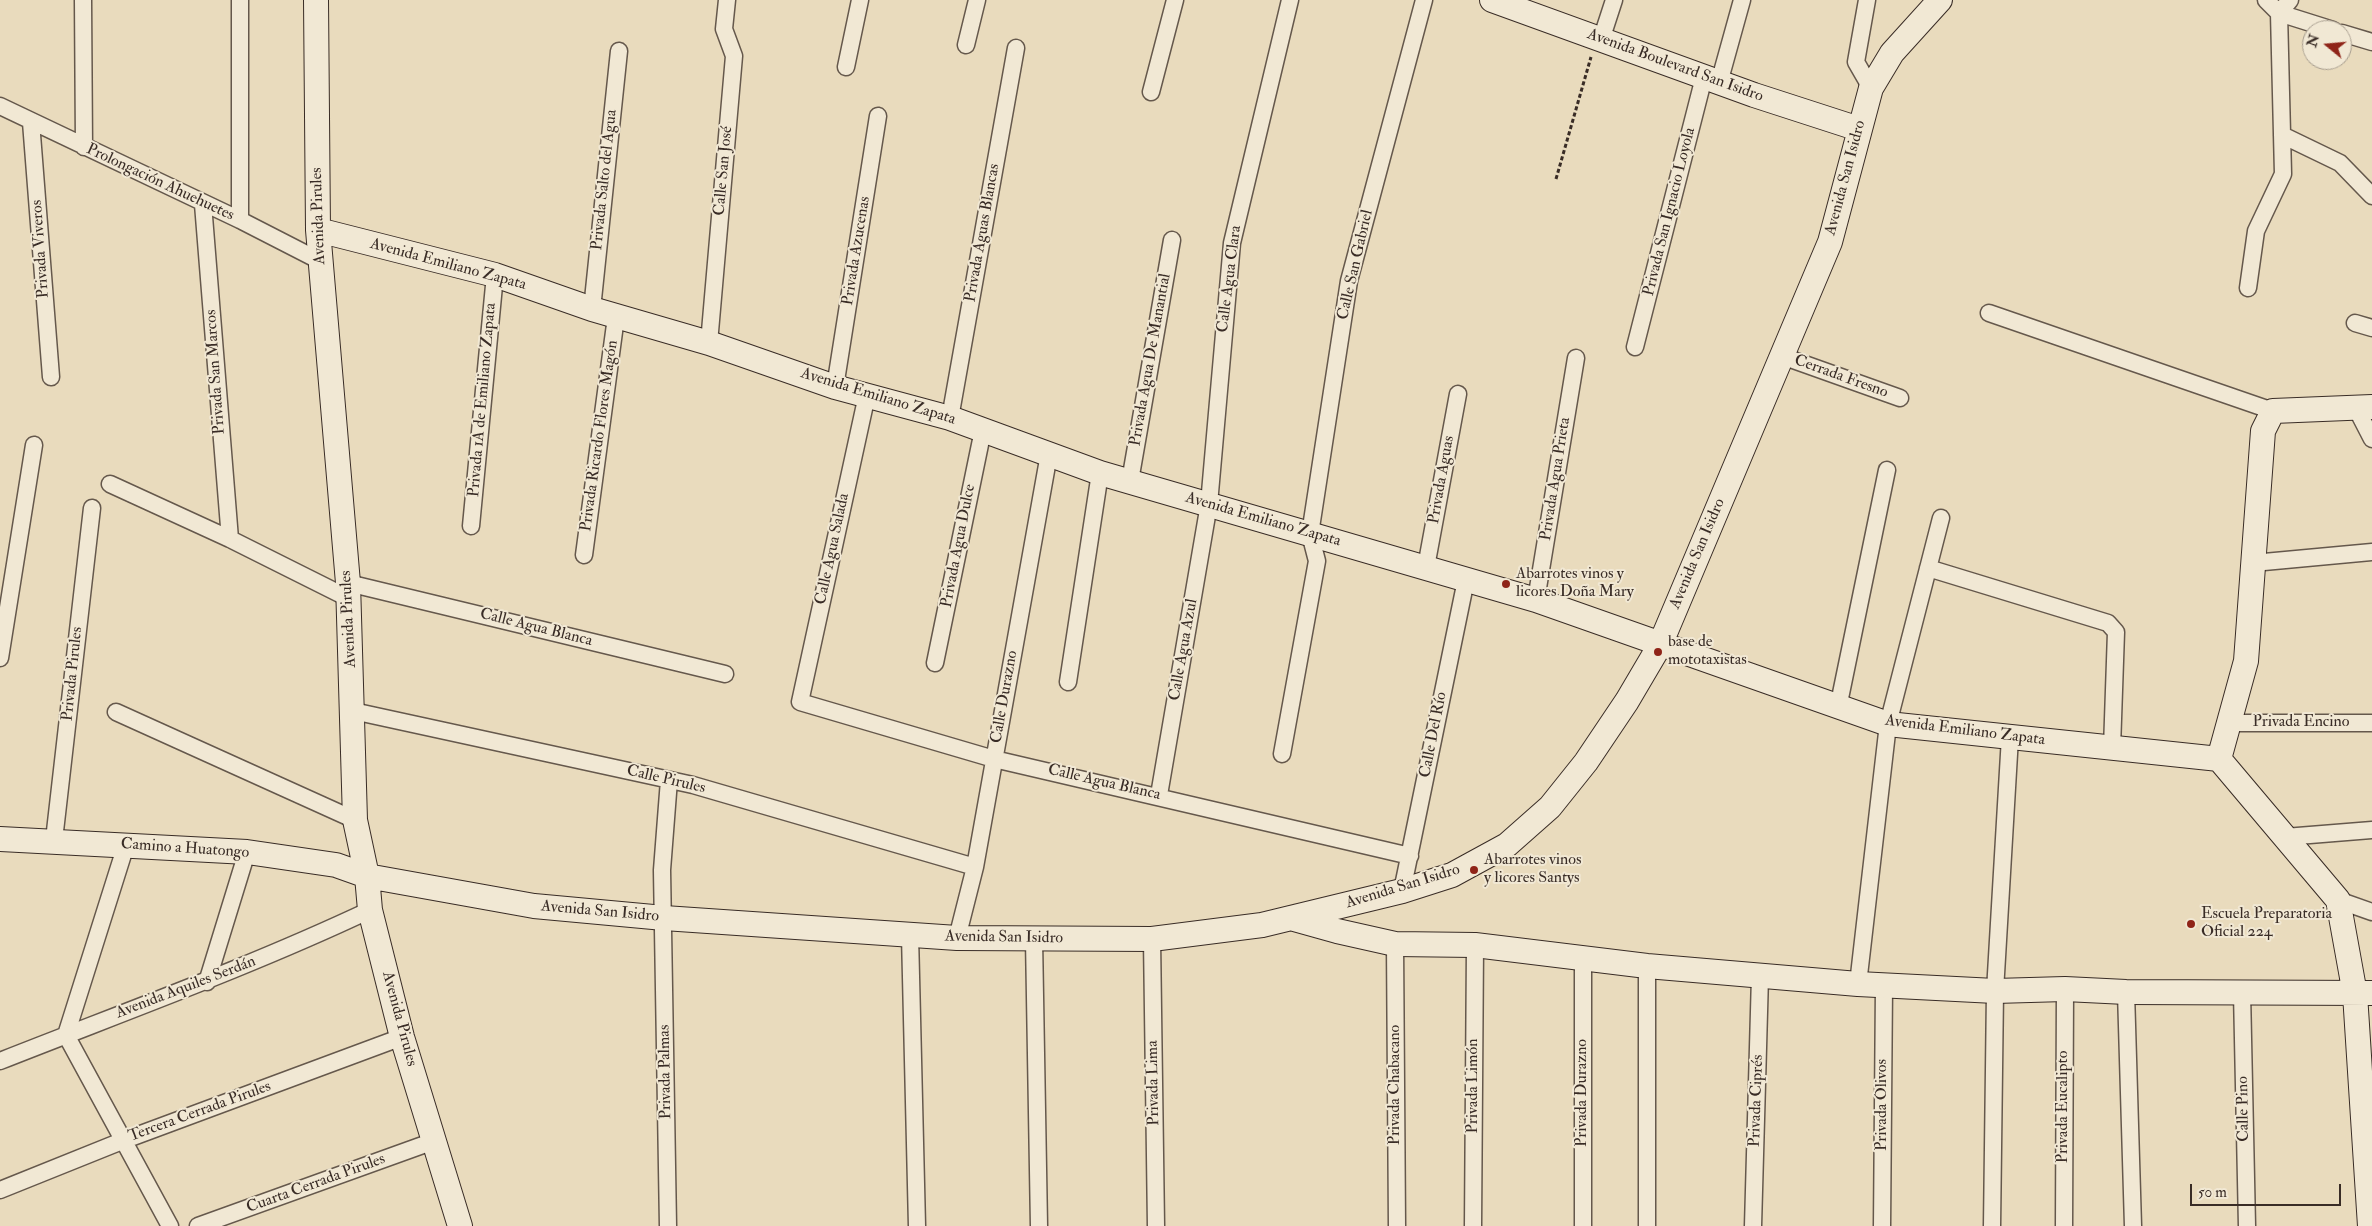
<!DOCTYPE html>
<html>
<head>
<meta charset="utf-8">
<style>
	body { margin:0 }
	#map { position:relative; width:2372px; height:1226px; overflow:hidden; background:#e9dbbd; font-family:"IM FELL Double Pica",serif }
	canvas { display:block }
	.north { position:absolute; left:2302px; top:20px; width:50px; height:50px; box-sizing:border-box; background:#f1e8d4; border:1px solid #a79d8e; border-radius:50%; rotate:287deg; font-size:14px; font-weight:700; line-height:20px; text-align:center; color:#392c26 }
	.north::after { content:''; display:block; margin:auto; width:18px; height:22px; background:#8f2418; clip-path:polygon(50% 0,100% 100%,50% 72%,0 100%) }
	.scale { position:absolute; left:2190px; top:1184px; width:151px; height:22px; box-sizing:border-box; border:2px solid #392c26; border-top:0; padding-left:6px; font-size:15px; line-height:18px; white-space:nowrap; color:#392c26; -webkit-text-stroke:4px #f1e8d4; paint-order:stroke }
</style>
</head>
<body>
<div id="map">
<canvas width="2372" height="1226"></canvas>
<div class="north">N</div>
<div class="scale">50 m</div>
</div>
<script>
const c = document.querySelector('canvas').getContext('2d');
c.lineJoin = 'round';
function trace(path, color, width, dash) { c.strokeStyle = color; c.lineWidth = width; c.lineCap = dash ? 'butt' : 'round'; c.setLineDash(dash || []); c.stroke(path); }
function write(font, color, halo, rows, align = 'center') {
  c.font = font + ' "IM FELL Double Pica",serif'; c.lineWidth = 4; c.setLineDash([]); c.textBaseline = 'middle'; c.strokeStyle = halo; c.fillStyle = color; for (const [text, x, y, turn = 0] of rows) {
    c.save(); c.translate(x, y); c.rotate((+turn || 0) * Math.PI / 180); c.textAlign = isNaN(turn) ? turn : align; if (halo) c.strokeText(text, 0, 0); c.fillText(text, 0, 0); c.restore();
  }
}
const street = new Path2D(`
	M83,0L84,147
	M240,0V220
	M1867,0L1856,62L1871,88
	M2279,13L2333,30
	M2279,13L2290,0
	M2342,33L2372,42
	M1601,40L1614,0
	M966,45L977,0
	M846,67L860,0
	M1719,83L1742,0
	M1151,92L1175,0
	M0,106L240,220L320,261
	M31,122L51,377
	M2282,135L2340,163L2372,196
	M203,204L230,539
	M2248,288L2256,231L2283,174L2279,13L2266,0
	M592,309L619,51
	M1989,313L2273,411
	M2355,323L2372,328
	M709,343L734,56L724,29L727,0
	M1635,347L1704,77
	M1782,356L1900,398
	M835,387L878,116
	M867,395L800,702L994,759L1410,856
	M2356,408L2372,439
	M950,418L1016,48
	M1130,481L1172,240
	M110,484L230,539L348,598
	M471,526L495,275
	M584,555L616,317
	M2253,563L2372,552
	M1426,567L1458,394
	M1928,568L2108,623L2116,632L2112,748
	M348,583L725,674
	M1536,600L1576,358
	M0,658L34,445
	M935,663L983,430
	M1068,682L1100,473
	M1838,708L1887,470
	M353,711L693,785L975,867
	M116,712L355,820
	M2229,723H2372
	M1282,754L1317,561L1310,534L1349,281L1424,0
	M1159,795L1209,504L1232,243L1290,0
	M2285,837L2372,830
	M54,840L92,508
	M1402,891L1466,580
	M2338,900L2372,912
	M910,935L917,1226
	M957,938L975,867L1049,454
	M1034,939L1039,1226
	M1152,939L1156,1226
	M1395,944L1397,1226
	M1647,966V1226
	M207,982L247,852
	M1858,984L1888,724L1941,518
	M2126,992L2133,1226
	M2242,992L2247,1226
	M66,1035L170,1226
	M66,1035L126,845
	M0,1061C124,1012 249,967 370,910
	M0,1190L122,1141L402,1037
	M198,1226L434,1141
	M668,1226L662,870L669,780
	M1473,1226L1475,945
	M1583,1226V959
	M1753,1226L1760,976
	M1882,1226L1884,985
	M1992,1226L1995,991L2010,737
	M2064,1226L2065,989`);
const secondary = new Path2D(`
	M316,0L318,230L348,583L355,820L367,876L370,910L402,1037L460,1226
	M1492,0L1754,95L1859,129
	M318,230L495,275L592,309L709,343L835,387L950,418L1100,473L1536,600L1888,724L2219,759
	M2219,759L2338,900L2355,994L2370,1226
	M2219,759L2246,661L2263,431L2273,411L2372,407
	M0,839L247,852L336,865L367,876L534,906L664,918L957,938L1152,939L1262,925L1402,891L1452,875L1507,845L1550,807L1586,762L1627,701L1660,645L1830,242L1871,88L1892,53L1940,0
	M1294,919L1337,931L1395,944L1475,945L1647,966L1858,984L1995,991L2065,989L2126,992L2372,993`);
trace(street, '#65584c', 19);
trace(secondary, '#392c26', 26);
trace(new Path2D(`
	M1556,179L1591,57`), '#392c26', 3, [4, 2.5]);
trace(street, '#f1e8d4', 16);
trace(secondary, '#f1e8d4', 24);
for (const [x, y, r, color] of [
	[1506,584,5,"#8f2418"],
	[1658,652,5,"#8f2418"],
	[1474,870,5,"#8f2418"],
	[2191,924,5,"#8f2418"]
]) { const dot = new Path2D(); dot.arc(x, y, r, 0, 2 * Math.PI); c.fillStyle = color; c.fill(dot); trace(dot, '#f1e8d4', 2); }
write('16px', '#392c26', '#f1e8d4', [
	["Avenida Boulevard San Isidro",1675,66,20],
	["Calle San José",724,171,-85],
	["Avenida San Isidro",1846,178,-75],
	["Privada Salto del Agua",605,180,-84],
	["Prolongación Ahuehuetes",160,183,25],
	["Privada San Ignacio Loyola",1670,212,-76],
	["Avenida Pirules",319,216,-92],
	["Privada Aguas Blancas",983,233,-80],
	["Privada Viveros",41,249,-94],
	["Privada Azucenas",857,251,-81],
	["Avenida Emiliano Zapata",448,265,15],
	["Calle San Gabriel",1356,265,-77],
	["Calle Agua Clara",1230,279,-83],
	["Privada Agua De Manantial",1151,360,-80],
	["Privada San Marcos",216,372,-94],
	["Cerrada Fresno",1841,377,20],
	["Avenida Emiliano Zapata",878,397,17],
	["Privada 1A de Emiliano Zapata",483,400,-85],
	["Privada Ricardo Flores Magón",600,436,-82],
	["Privada Agua Prieta",1556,479,-81],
	["Privada Aguas",1442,480,-80],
	["Avenida Emiliano Zapata",1263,520,16],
	["Privada Agua Dulce",959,546,-79],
	["Calle Agua Salada",833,549,-78],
	["Avenida San Isidro",1698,554,-67],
	["Avenida Pirules",349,619,-93],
	["Calle Agua Blanca",536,628,14],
	["Calle Agua Azul",1184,650,-80],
	["Privada Pirules",73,674,-84],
	["Calle Durazno",1005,697,-80],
	["Privada Encino",2301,723],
	["Avenida Emiliano Zapata",1965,731,7],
	["Calle Del Río",1434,735,-79],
	["Calle Pirules",666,780,13],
	["Calle Agua Blanca",1104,783,13],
	["Camino a Huatongo",185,849,4],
	["Avenida San Isidro",1403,887,-17],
	["Avenida San Isidro",600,912,5],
	["Avenida San Isidro",1004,938,1],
	["Avenida Aquiles Serdán",186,988,-21],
	["Avenida Pirules",399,1019,75],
	["Privada Palmas",666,1072,-91],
	["Privada Lima",1154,1083,-91],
	["Privada Chabacano",1396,1085,-90],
	["Privada Limón",1474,1086,-90],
	["Privada Durazno",1583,1093,-90],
	["Privada Ciprés",1757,1101,-88],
	["Privada Olivos",1883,1105,-90],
	["Privada Eucalipto",2064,1107,-90],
	["Calle Pino",2244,1109,-91],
	["Tercera Cerrada Pirules",200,1112,-20],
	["Cuarta Cerrada Pirules",316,1184,-20]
]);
write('16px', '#392c26', '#f1e8d4', [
	["Abarrotes vinos y",1516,575],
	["licores Doña Mary",1516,593],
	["base de",1668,643],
	["mototaxistas",1668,661],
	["Abarrotes vinos",1484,861],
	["y licores Santys",1484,879],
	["Escuela Preparatoria",2201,915],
	["Oficial 224",2201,933]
], 'left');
</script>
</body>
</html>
